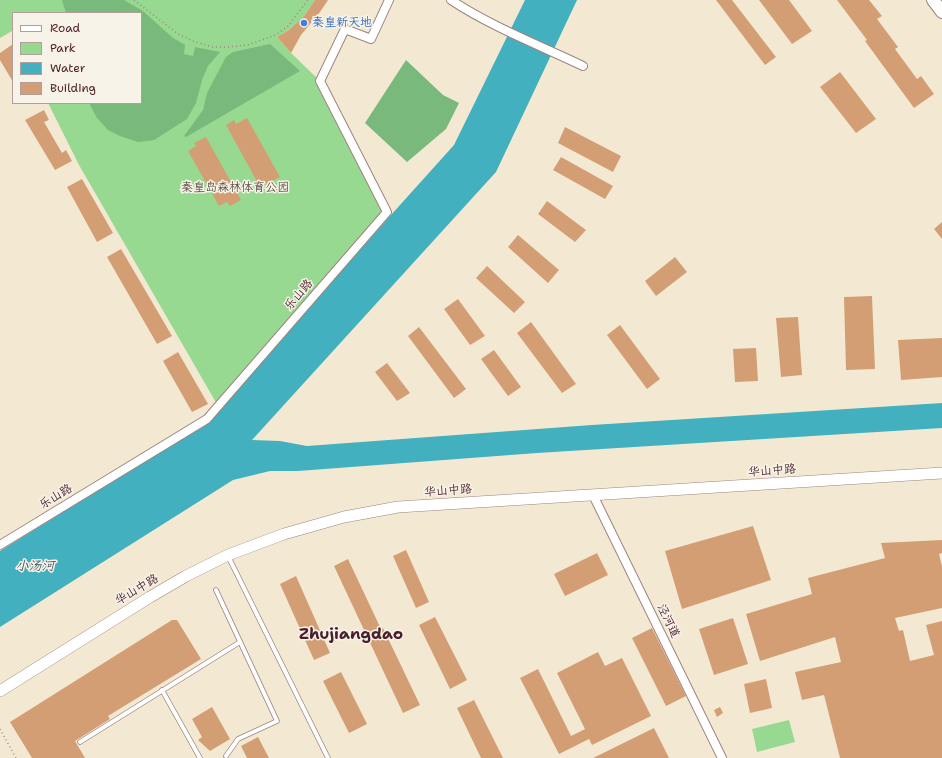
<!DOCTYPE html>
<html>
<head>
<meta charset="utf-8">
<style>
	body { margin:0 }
	#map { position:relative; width:942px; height:758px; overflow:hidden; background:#f3e9d3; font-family:"Shantell Sans",sans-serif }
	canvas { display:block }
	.legend { position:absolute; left:12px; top:12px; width:130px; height:92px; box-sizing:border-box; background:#f7f3e8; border:1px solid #b29e9c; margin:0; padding:5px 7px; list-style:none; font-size:12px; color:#4a1f2b }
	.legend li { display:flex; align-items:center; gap:8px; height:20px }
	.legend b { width:20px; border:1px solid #b29e9c }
</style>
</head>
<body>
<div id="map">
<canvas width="942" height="758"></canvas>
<ul class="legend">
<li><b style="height:5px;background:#fff"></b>Road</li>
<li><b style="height:11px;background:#97d991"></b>Park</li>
<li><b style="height:11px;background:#42b0be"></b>Water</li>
<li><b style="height:11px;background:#d49e75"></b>Building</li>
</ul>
</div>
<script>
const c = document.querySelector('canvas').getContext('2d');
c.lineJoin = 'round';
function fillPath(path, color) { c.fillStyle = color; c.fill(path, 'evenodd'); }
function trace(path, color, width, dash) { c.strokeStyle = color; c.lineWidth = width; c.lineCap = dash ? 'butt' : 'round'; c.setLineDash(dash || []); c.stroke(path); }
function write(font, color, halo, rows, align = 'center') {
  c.font = font + ' "Shantell Sans","LXGW WenKai TC",sans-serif'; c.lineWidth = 3; c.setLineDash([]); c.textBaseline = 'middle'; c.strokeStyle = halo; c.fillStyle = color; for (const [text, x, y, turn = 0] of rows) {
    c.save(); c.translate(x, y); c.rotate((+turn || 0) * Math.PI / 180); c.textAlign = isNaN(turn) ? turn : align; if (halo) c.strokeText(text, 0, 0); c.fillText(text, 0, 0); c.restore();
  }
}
fillPath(new Path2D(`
	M0,0H315L304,16L289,30L277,37L291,53L320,81L387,212L218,406L79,165L48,103H141V13H13V32L12,31L0,38Z
	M789,720L795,742L757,752L752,729Z`), '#97d991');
fillPath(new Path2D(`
	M62,0H124L143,11L173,38L185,45L184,54L193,56L195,47L220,52L208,66L202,80L196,103L187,119L154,140L138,142L120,136L108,130L97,118L89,103H141V13H66Z
	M270,44L300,71L186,137L184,136L203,110L207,93L226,57L233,52Z
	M406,60L443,95L459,103L446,129L407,162L365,123Z`), '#79b97b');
fillPath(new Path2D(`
	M525,0H577L496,172L252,440L280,441L307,446L592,425L942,403V428L537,453L298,471H270L233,480L0,627V551L201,426L454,145Z`), '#42b0be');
fillPath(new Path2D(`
	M315,0H328L320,12L301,35L291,53L277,37L289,30L304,16Z
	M716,0H732L776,57L765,65Z
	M759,0H789L812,31L792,44Z
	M837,0H869L882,16L877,19L898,47L895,49L917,79L921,76L934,94L914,108L865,41L867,40Z
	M13,44V82L0,60V53Z
	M840,72L876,119L856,133L820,87Z
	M44,110L49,120L44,122L62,153L66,150L72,161L55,170L25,120Z
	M247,118L280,177L260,187L226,125L234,120L236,124Z
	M565,127L621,156L613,172L558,143Z
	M206,137L241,200L230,206L227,202L219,206L188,151L196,146L194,143Z
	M561,157L613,186L605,199L553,170Z
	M82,179L113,233L97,242L67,187Z
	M547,201L586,230L575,242L538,214Z
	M942,222V239L934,229Z
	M518,235L559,270L548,283L508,247Z
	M121,249L172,336L157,344L107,257Z
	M675,257L687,272L656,296L645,281Z
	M487,266L525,302L514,313L476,278Z
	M872,296L875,369L846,370L844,297Z
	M458,299L485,336L470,345L444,309Z
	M798,317L802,375L781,377L776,318Z
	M531,322L576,384L562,393L517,333Z
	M620,325L660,379L647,389L607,335Z
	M419,327L466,389L454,398L408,336Z
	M942,338V377L901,380L898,340Z
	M756,348L758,381L735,382L733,349Z
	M494,350L521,387L508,396L481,359Z
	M178,352L208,404L192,412L163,361Z
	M387,363L410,393L397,401L375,372Z
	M753,526L771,580L682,609L665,551Z
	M942,540V553L939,554L942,566V608L895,618L899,631L903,630L910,661L934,655L926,625L942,621V758H840L824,695L802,700L795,672L841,662L835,637L760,661L746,614L812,594L808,578L885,558L881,543Z
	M406,550L429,602L416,608L393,556Z
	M597,553L608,575L565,596L554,574Z
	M348,559L381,629L383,628L420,705L403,713L334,566Z
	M296,576L330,653L314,660L280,584Z
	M435,617L467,680L450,689L419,625Z
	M733,618L748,664L714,675L699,629Z
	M172,620H177L201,659L108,716L110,719L75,741L85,758H32L10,722Z
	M652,628L686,696L666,706L632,638Z
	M598,652L605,666L622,658L651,716L592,745L589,739L559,754L520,678L538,669L571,736L585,729L557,673Z
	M341,672L367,724L349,733L323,681Z
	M766,679L772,708L750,713L744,684Z
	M474,700L503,758H481L457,708Z
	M212,707L230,739L210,751L198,740L202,737L192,719Z
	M720,707L723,713L717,717L714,710Z
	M654,728L669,758H593Z
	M258,737L269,758H247L241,746Z`), '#d49e75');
const lane = new Path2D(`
	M228,556L328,758
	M216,590L277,721L238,739L226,756
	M162,690L200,758
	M80,742L240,642`);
const street = new Path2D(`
	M451,0C492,27 539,45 583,66
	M593,495L722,758
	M0,545L207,419L387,212L320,81L345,29L371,39L389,0`);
const secondary = new Path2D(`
	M0,691L150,597L186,576L228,555L284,534L344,517L398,507L942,473`);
const primary = new Path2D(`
	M933,0L942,12`);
trace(lane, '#9e847f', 5.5);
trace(street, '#9e847f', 10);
trace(secondary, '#9e847f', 12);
trace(primary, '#9e847f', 14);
trace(new Path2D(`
	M134,0L178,34L193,41L212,47H228L247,45L276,35L288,26L308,0
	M0,729L16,758`), '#9e847f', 1.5, [1, 3]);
trace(lane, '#fff', 4);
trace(street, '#fff', 8);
trace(secondary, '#fff', 11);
trace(primary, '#fff', 12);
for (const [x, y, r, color] of [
	[304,23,4,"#3f7fe0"]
]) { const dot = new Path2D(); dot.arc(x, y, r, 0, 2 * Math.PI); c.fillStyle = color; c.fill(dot); trace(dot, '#f7f3e8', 1.5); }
write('12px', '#366cbe', '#f7f3e8', [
	["秦皇新天地",312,23]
], 'left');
write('12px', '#5d4e44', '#f7f3e8', [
	["秦皇岛森林体育公园",235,188]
]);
write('12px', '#4a1f2b', '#f7f3e8', [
	["乐山路",299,295,-49],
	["华山中路",772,471,-4],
	["华山中路",448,491,-4],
	["乐山路",56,497,-31],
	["华山中路",137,590,-31],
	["泾河道",668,621,64]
]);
write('italic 13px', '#475966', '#f7f3e8', [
	["小汤河",35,567]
]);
write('bold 16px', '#4a1f2b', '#f7f3e8', [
	["Zhujiangdao",351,635]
]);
</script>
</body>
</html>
